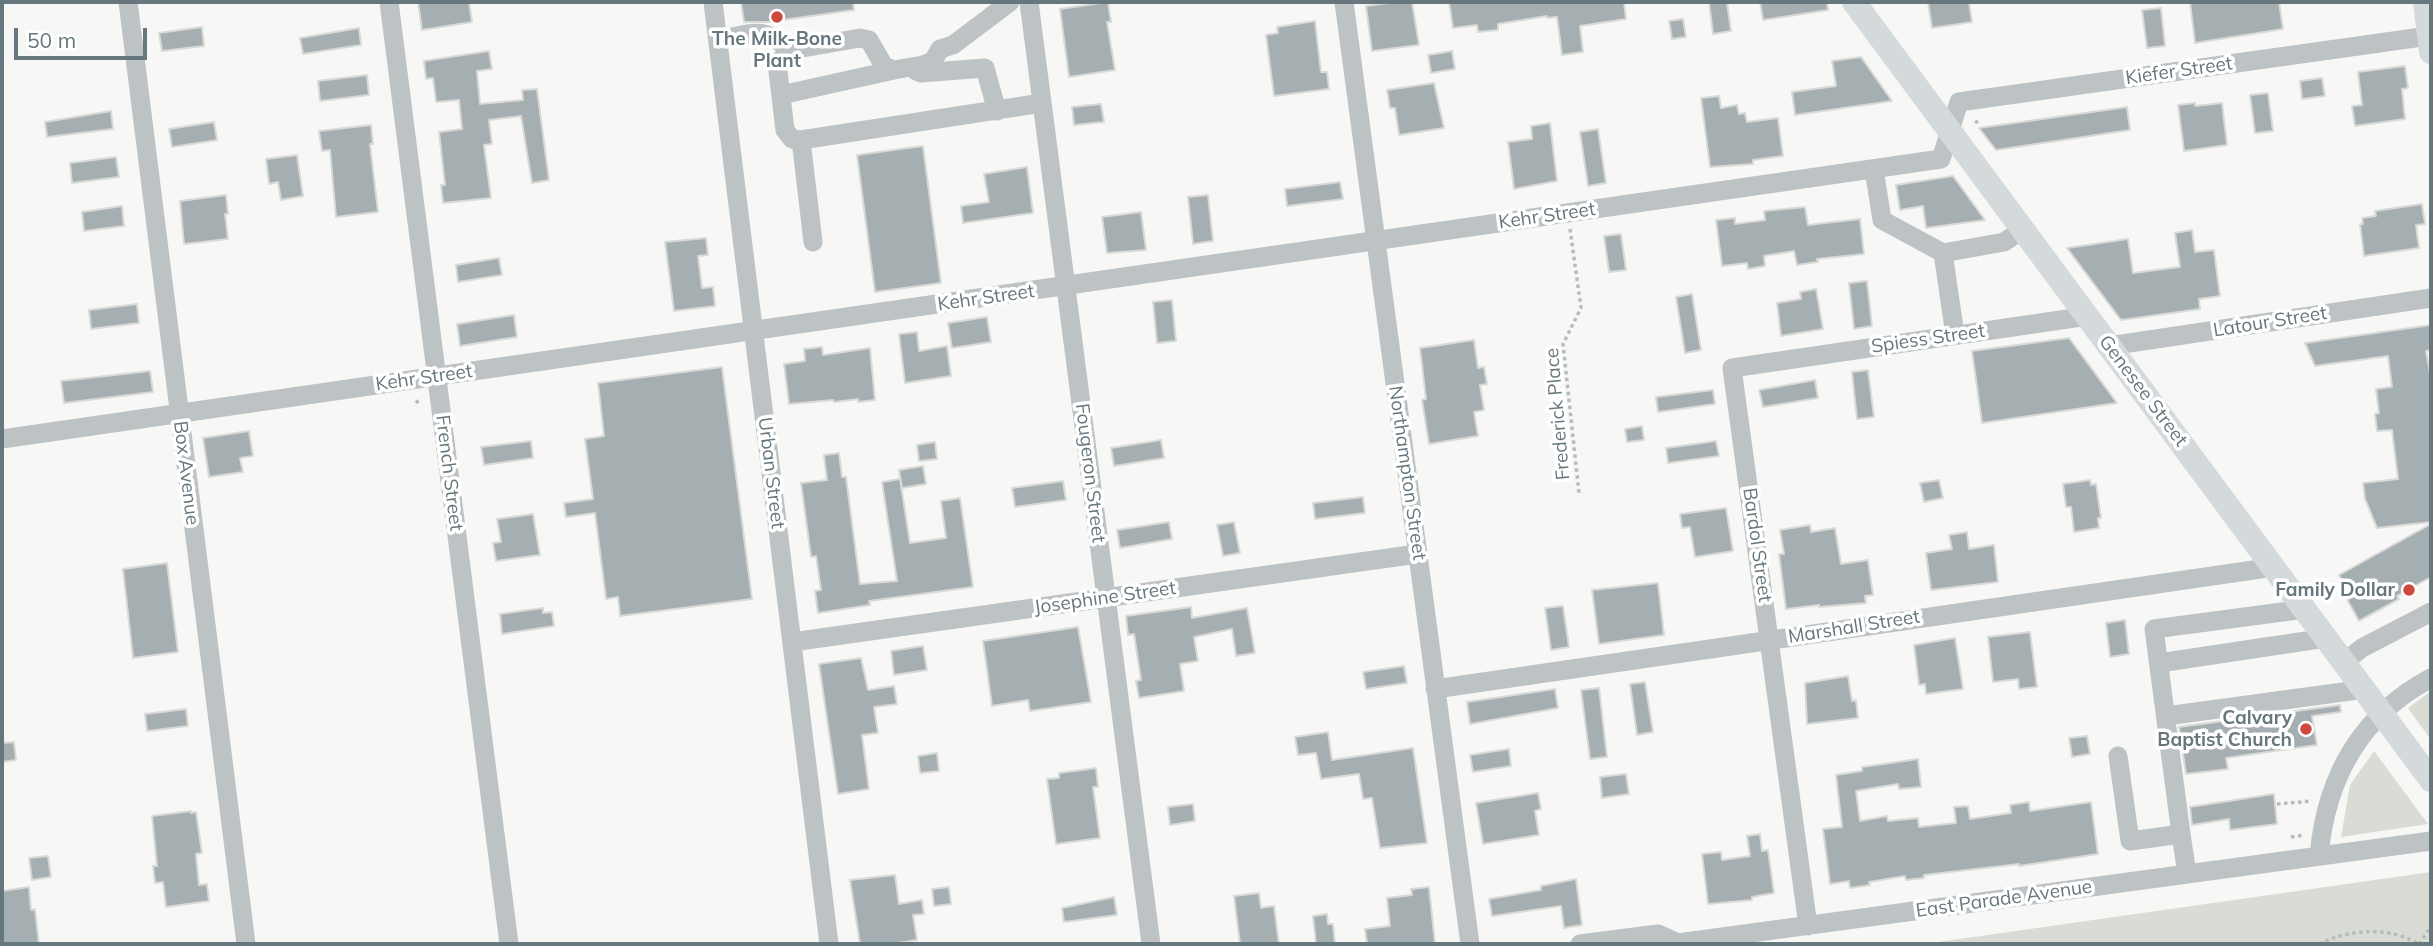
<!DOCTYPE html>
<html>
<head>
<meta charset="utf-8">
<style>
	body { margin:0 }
	#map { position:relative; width:2433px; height:946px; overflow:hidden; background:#f7f7f5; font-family:Mulish,sans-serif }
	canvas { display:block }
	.frame { position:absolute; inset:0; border:4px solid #66777d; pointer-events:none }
	.scale { position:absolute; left:14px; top:28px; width:133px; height:32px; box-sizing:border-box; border:4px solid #66777d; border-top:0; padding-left:9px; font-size:21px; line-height:24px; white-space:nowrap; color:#66777d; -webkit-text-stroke:5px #fff; paint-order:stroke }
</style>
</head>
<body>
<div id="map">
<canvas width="2433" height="946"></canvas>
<div class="frame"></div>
<div class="scale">50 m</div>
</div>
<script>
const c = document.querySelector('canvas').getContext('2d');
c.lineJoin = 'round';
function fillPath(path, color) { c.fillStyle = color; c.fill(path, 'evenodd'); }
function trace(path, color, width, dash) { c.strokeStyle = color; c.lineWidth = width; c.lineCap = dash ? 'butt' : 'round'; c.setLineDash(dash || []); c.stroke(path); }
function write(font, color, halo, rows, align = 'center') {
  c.font = font + ' Mulish,sans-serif'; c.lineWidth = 7; c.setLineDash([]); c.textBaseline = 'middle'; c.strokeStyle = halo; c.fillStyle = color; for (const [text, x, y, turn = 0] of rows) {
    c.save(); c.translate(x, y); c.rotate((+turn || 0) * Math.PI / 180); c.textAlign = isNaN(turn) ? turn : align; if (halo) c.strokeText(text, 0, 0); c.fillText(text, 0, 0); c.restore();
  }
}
fillPath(new Path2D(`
	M2431,691V740L2408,708Z
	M2374,751L2428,824L2341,837L2350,785Z
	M2431,872V944H1923H1924Z`), '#d8dcd5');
const building = new Path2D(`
	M418,2H469L472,22L422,30Z
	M741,2H853L854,10L768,22H744Z
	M1108,2L1111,22H1107L1115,70L1069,77L1060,9Z
	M1397,2H1412L1419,45L1372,51L1366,6Z
	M1449,2H1624L1626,19L1580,26L1583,52L1562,55L1557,17L1547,18V16L1498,24V30L1478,32L1477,25L1453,28Z
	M1709,2H1727L1731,31L1713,34Z
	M1760,2H1827L1828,10L1763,20Z
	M1928,2H1969L1972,22L1932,28Z
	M2190,2H2279L2283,29L2195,43Z
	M2161,8L2165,46L2147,48L2142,10Z
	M1683,19L1686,37L1672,39L1669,21Z
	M1315,21L1321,72H1327L1329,89L1274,96L1266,35L1278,33L1277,27Z
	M202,27L204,46L162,51L159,33Z
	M359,28L361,45L303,54L300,38Z
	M489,51L492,69L477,71L480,104L523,100L522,90L537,89L549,180L532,183L521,116L489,120L492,144L484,145L491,198L443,203L441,185H445L439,132L462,129L459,100L436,102L433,78L426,79L424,61Z
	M1452,51L1455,69L1431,73L1428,55Z
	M1861,57L1892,101L1795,115L1792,92L1836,86L1832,61Z
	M2405,66L2408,88L2402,89L2405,119L2355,126L2352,106L2362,105L2358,72Z
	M367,75L369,95L320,101L318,81Z
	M2322,78L2325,96L2302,99L2300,81Z
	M1434,83L1444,128L1399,135L1395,108H1390L1387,90Z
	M2268,93L2273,131L2255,133L2250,95Z
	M1719,96L1721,108L1737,105L1739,114L1745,113L1747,122L1778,118L1783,156L1753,160V164L1710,167L1701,98Z
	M2195,103V106L2222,103L2227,145L2184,151L2178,105Z
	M1101,104L1104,122L1074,125L1072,107Z
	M2127,107L2130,130L1996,150L1979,128Z
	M111,111L113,129L47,137L45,122Z
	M214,122L217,140L172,147L169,129Z
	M1550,123L1557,181L1514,189L1508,142L1532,139L1531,126Z
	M371,125L373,144H370L378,212L336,217L330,150L322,151L319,131Z
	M1598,129L1606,183L1588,186L1580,132Z
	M923,146L941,283L875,292L857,155Z
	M297,155L303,196L281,200L278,182L269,184L266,159Z
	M116,157L119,177L72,183L70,163Z
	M1027,167L1033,213L963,223L961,206L989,202L984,174Z
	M1953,176L1985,220L1926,228L1923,206L1900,210L1896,185Z
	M1340,182L1343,199L1287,206L1285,189Z
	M226,195L228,214H225L228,239L184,244L180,201Z
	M1208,195L1213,241L1193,244L1188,197Z
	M2422,204L2425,224L2416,225L2419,248L2364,256L2360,224H2363L2362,218L2376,216L2375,211Z
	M122,206L124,226L84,231L82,212Z
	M1805,207L1808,225L1860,219L1864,254L1817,259L1818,262L1797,265L1794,251L1764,256L1765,266L1748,269L1747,263L1722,266L1716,220L1735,218V224L1765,220L1764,211Z
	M1141,212L1146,250L1107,253L1102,217Z
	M2192,230L2195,252L2214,250L2220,296L2199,299L2200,309L2121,320L2067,248L2128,239L2133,273L2180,267L2175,233Z
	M1621,234L1626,270L1609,272L1604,236Z
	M706,238L708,255L698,256L702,288L713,287L715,306L674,311L665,242Z
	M499,258L502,275L458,282L456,265Z
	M1867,281L1872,326L1854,329L1849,283Z
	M1816,289L1823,329L1781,336L1777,303L1801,299L1800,292Z
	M1692,294L1701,350L1685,353L1676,297Z
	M1172,300L1176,341L1157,343L1153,302Z
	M137,304L139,323L91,329L89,310Z
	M514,315L517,337L460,346L457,324Z
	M987,317L991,342L952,348L948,323Z
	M2431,325V350L2426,351L2431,379V522L2377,528L2365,499L2363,483L2398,479L2392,430L2377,431L2375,414L2379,413L2376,389L2392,387L2388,356L2315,366L2305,343Z
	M917,332L919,351L947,346L951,376L905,383L899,334Z
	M2069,338L2117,403L1982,423L1972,351Z
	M1474,340L1478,368L1484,367L1487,384L1480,385L1484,410L1474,412L1478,436L1429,444L1422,400L1426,399L1420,348Z
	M822,347L823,355L870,348L875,400L858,402V399L834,402L833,400L789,404L784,364L805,361L804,349Z
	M722,367L752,599L620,616L618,597L606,599L595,513L566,517L564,503L593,499L585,439L604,436L598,383Z
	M1868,370L1874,417L1857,419L1852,372Z
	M150,371L153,392L64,403L61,381Z
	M1815,380L1818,398L1763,407L1759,390Z
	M1713,390L1715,404L1658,412L1656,397Z
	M1642,426L1644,440L1627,442L1625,429Z
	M249,431L253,456L240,458L243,472L209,477L203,438Z
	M1161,440L1164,458L1114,466L1111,448Z
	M531,441L533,458L484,465L481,447Z
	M1716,441L1719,456L1668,463L1666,448Z
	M935,442L937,459L919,461L917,445Z
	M839,453L842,477H846L860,584L897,581L882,482L900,479L910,543L946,538L941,501L960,498L973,587L869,601L870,605L818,613L815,591L821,590L816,556L811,557L801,483L827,480L824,455Z
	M923,466L926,484L902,488L899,470Z
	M1939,480L1943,498L1924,502L1920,483Z
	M2090,480L2091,485L2096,484L2101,518H2098L2099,528L2074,532L2071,507H2066L2063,484Z
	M1063,481L1066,500L1015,507L1012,488Z
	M1363,497L1365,513L1315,519L1313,503Z
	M1726,508L1733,551L1695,557L1690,527L1682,528L1680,514Z
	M533,514L540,555L496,561L493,543L501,542L497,519Z
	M1169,522L1172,539L1120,548L1117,530Z
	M1234,522L1240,553L1223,556L1217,525Z
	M2431,524V577L2397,596L2399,599L2359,621L2342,590L2346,588L2339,575Z
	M1810,525L1811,532L1835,528L1841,564L1868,560L1873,595L1865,596L1866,603L1819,607V605L1786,609L1779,554H1784L1780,530Z
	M1967,532L1969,549L1994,545L1998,582L1931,590L1926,553L1952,549L1949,535Z
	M167,563L178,652L133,658L123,569Z
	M1658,583L1664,635L1599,644L1592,590Z
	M1563,606L1569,647L1551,650L1545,608Z
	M1191,607L1192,618L1247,608L1255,653L1236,656L1232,629L1194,637L1198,661L1180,664L1184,691L1139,698L1136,681L1141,680L1134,634L1128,635L1126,616Z
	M543,608V613L552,612L554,626L502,634L500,614Z
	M2125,620L2129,654L2110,657L2106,623Z
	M1078,627L1091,702L1030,711L1028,700L992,706L983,641Z
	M2030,632L2037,687L2019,689L2018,679L1993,682L1988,637Z
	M1955,638L1963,689L1926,694L1925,684L1919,685L1914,645Z
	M923,646L927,670L894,675L891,651Z
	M861,658L868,690L894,686L897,704L874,707L878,733L862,735L869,789L838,794L819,664Z
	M1404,666L1407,683L1366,689L1363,672Z
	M1848,676L1852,701L1856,700L1858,718L1807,724L1805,683Z
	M1645,682L1653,732L1637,735L1630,684Z
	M1599,688L1607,757L1590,759L1581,690Z
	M1555,689L1558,708L1470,724L1467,702Z
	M2340,705L2341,712L2312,716L2317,745L2226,758L2228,769L2186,774L2179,727Z
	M186,709L188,726L147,731L145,714Z
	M1328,732L1332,760L1413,748L1427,843L1380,848L1372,798L1363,799L1359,774L1321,779L1316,753L1298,755L1295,737Z
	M2087,736L2090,754L2072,757L2069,738Z
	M14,742L16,760L2,762V743Z
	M1509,749L1511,766L1473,772L1470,755Z
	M937,753L939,771L920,773L918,756Z
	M1918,759L1921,787L1899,789L1898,784L1856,791L1860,821L1887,816L1888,821L1918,818L1919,827L1956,823L1954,807L1968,806L1970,819L2011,813L2010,805L2029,802L2030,811L2091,802L2098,854L2019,866V864L1924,875V878L1906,880L1905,876L1869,882L1870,885L1850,888L1849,881L1830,884L1823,829L1842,827L1836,775L1862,771V767Z
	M1096,768L1098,787H1093L1100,838L1056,844L1047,779L1059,778V773Z
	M1626,774L1629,794L1602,798L1600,777Z
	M1538,793L1541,809L1535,811L1539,835L1483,844L1476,803Z
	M2274,794L2277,824L2230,830L2229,819L2192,825L2190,807Z
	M1193,804L1195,821L1170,825L1168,807Z
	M191,811V813L196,812L202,853L196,854L199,885L207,884L209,901L166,907L163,882L155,883L153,866H157L152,816Z
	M1760,834L1762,851L1768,850L1774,893L1752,897V900L1708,904L1702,854L1721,852L1722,860L1750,856L1747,836Z
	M48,856L51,877L32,880L29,858Z
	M895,875L899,904L922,900L924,914L913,915L917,940L891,944H860L850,880Z
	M1576,879L1582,925L1564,928L1561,906L1492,916L1489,899L1541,890V886Z
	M29,887L31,910L35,909L39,944H2V891Z
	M949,887L951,904L934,906L932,889Z
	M1429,887L1435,944H1367L1365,929L1390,926L1387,898L1412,895L1411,889Z
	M1259,893L1261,908L1274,906L1279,944H1240L1234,896Z
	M1114,897L1117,915L1064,922L1062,908Z
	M1327,914L1328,924H1333L1335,944H1316L1313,916Z`);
fillPath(building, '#a5aeb1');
trace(building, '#d9d9d7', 2);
trace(new Path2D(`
	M1975,121L1980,124
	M1570,229L1581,308L1563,344L1579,493
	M416,403L419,400
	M2277,804L2312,801
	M2291,837L2304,835
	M2319,944C2350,929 2390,926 2418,944
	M2419,944L2431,927`), '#b7bbbd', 3.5, [3.5, 3.5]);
trace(new Path2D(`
	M128,2L246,944
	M389,2L509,944
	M713,2L829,944
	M1010,2L953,45L940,49L933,61L923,65L894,70L884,66L869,40L860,38L791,50L777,63L785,130L792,139L801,140L1042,103
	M1029,2L1151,944
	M1344,2L1470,944
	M718,40C752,34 763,24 790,51
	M916,71L921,73L985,68L997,111
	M781,95L894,70
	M801,140L813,242
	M1874,169L1882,220L1943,253
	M1955,335L1943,253L2004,242L2022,230
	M2109,346L2431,298
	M2,439L1941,159L1959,102L2429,36
	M792,642L1417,554
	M2344,662L2362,648L2431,612
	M2159,663L2326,638
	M1435,689L2274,567
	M2166,716L2365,689
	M2118,756L2130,841L2181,834L2154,629L2305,609
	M2181,834L2187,874
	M2319,856C2326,777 2360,716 2431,678
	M1808,926L1732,368L2088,316
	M1580,944L1658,934L1678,943L2431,841`), '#bdc2c4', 19);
trace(new Path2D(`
	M1854,2L2431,780
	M2425,2L2431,52`), '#d4d9db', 24);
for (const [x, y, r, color] of [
	[777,17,7,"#cf483d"],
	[2409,590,7,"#cf483d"],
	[2306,729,7,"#cf483d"]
]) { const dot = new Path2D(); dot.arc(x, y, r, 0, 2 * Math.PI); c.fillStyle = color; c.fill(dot); trace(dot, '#fff', 2.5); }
write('bold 19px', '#66777d', '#fff', [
	["The Milk-Bone",777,39,"center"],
	["Plant",777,61,"center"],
	["Family Dollar",2395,590],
	["Calvary",2292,718],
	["Baptist Church",2292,740]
], 'right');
write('19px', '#66777d', '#fff', [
	["Kiefer Street",2179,71,-8],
	["Kehr Street",1547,216,-8],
	["Kehr Street",986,298,-8],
	["Latour Street",2270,322,-9],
	["Spiess Street",1928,339,-8],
	["Kehr Street",424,378,-8],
	["Genesee Street",2143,391,53],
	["Frederick Place",1558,414,-95],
	["Box Avenue",186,473,83],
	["French Street",449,473,83],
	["Urban Street",771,473,83],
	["Fougeron Street",1090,473,83],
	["Northampton Street",1407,473,82],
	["Bardol Street",1757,545,82],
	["Josephine Street",1105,598,-8],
	["Marshall Street",1854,627,-9],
	["East Parade Avenue",2004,899,-8]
]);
</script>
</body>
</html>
